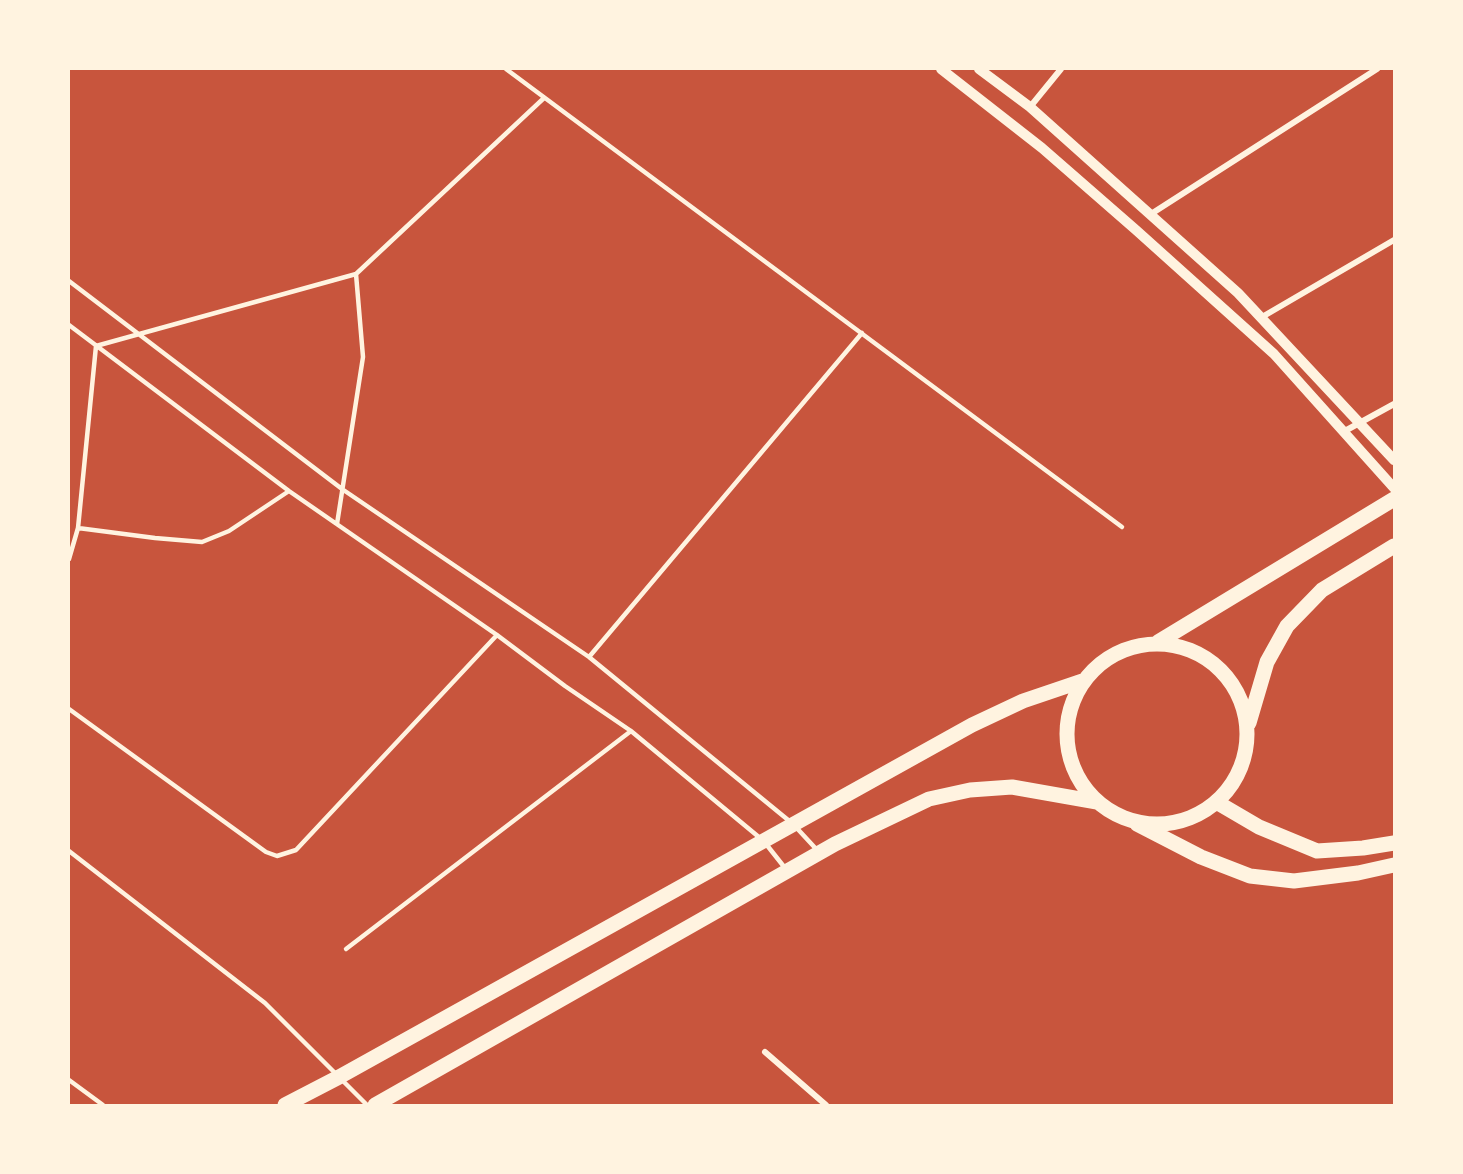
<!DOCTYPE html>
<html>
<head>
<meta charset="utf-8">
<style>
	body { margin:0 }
	#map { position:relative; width:1463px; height:1174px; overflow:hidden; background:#c8553d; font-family:"PT Sans Narrow",sans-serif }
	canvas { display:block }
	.frame { position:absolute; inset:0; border:70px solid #fff3e0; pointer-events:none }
</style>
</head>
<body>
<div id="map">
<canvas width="1463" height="1174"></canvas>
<div class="frame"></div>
</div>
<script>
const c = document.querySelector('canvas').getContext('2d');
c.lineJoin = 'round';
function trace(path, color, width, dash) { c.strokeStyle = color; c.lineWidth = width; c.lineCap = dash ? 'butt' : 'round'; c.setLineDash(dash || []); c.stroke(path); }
trace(new Path2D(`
	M506,69L1122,527
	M69,281L342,489L589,657L793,824L818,851
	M69,325L289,491L497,635L565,686L631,731L760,838
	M337,524L363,357L356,274L544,98
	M78,528L155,538L202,542L229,531L289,491
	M69,559L78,528L96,346L356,274
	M589,657L862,333
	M69,709L266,852L277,856L296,850L497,635
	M766,844L785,868
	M69,851L265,1003L336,1074
	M346,949L631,731
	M69,1080L103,1105
	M342,1080L367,1105`), '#fff3e0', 4.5);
trace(new Path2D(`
	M1030,107L1061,69
	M1151,214L1377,69
	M1262,317L1394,240
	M1343,432L1394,404
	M765,1052L826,1105`), '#fff3e0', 6);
trace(new Path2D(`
	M941,69L1042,148L1136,230L1274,354L1394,488
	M979,69L1030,107L1238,293L1394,460`), '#fff3e0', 10);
trace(new Path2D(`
	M1158,642L1394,499
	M1067 734a90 90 0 1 1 180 0a90 90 0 1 1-180 0Z
	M1249,723L1267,662L1287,626L1322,590L1394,546
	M1218,803L1259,827L1317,851L1363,848L1394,843
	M1137,824L1201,857L1250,876L1294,881L1358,873L1394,865
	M285,1105L339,1077L972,725L1023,701L1082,681
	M375,1105L835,844L929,799L970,790L1012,787L1097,802`), '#fff3e0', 15);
</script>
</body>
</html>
